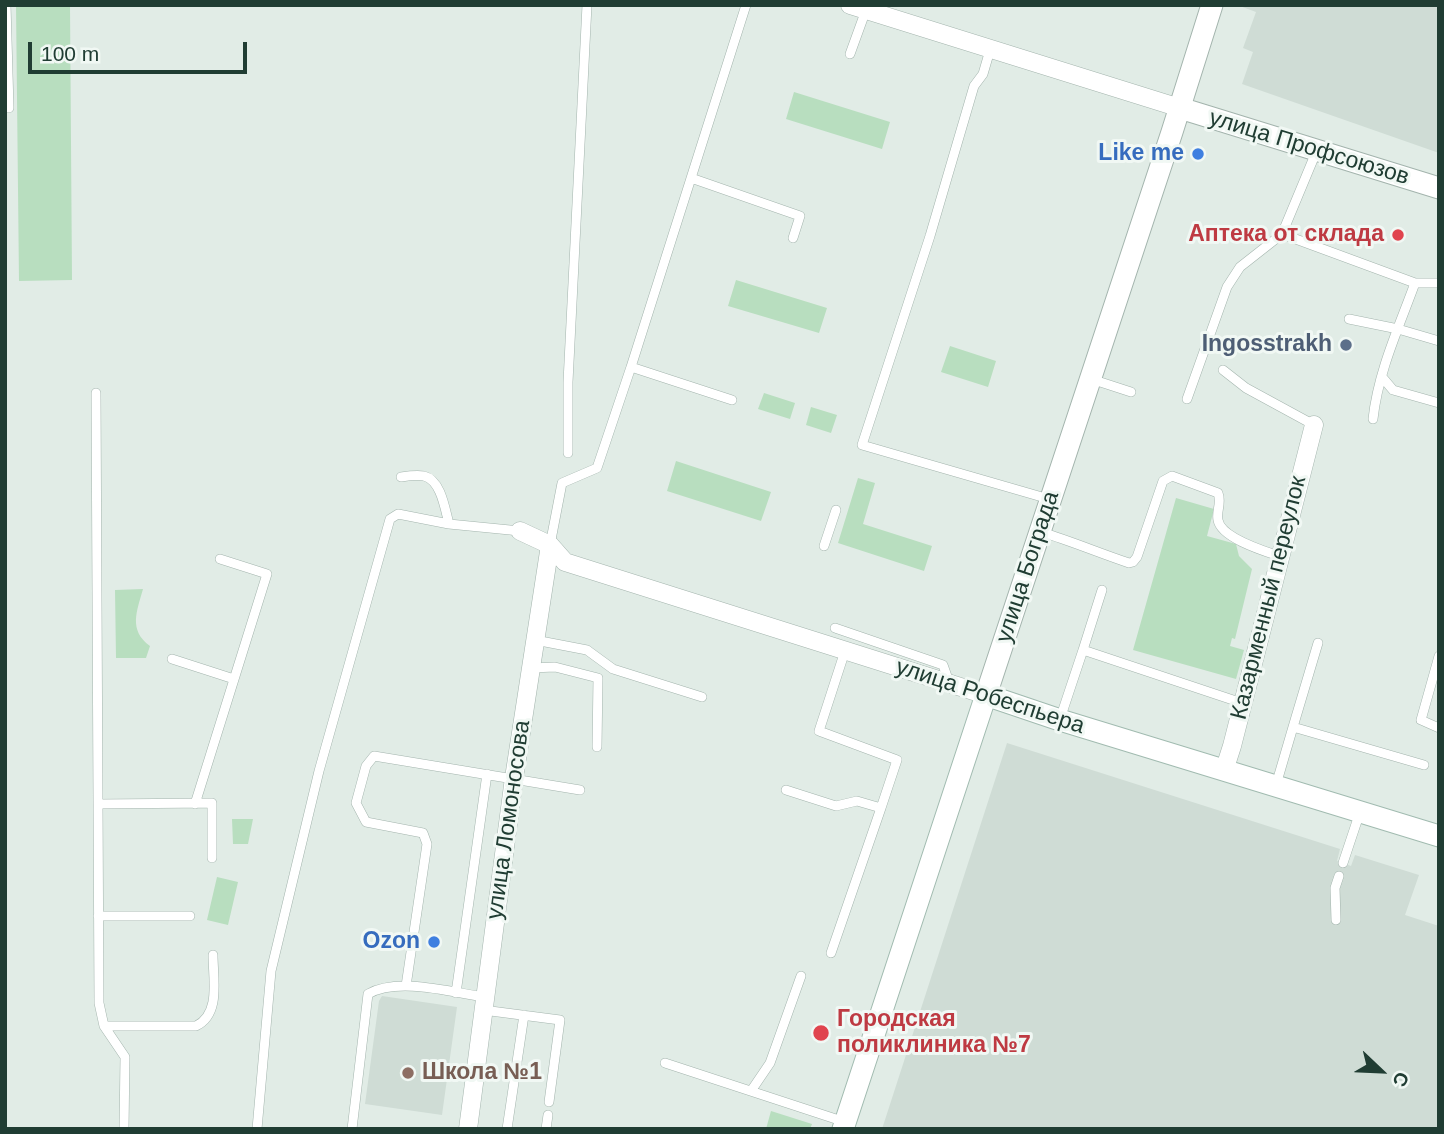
<!DOCTYPE html>
<html>
<head>
<meta charset="utf-8">
<style>
	body { margin:0 }
	#map { position:relative; width:1444px; height:1134px; overflow:hidden; background:#e1ece6; font-family:Helvetica,sans-serif }
	canvas { display:block }
	.frame { position:absolute; inset:0; border:7px solid #203d33; pointer-events:none }
	.north { position:absolute; left:1346px; top:1036px; width:70px; height:70px; -webkit-text-stroke:5px #f1f8f4; paint-order:stroke; rotate:113deg; font-size:19px; font-weight:700; line-height:28px; text-align:center; color:#203d33 }
	.north::after { content:''; display:block; margin:auto; width:24px; height:32px; background:#203d33; clip-path:polygon(50% 0,100% 100%,50% 72%,0 100%) }
	.scale { position:absolute; left:28px; top:42px; width:219px; height:32px; box-sizing:border-box; border:4px solid #203d33; border-top:0; padding-left:9px; font-size:21px; line-height:24px; white-space:nowrap; color:#203d33; -webkit-text-stroke:5px #f1f8f4; paint-order:stroke }
</style>
</head>
<body>
<div id="map">
<canvas width="1444" height="1134"></canvas>
<div class="frame"></div>
<div class="north">С</div>
<div class="scale">100 m</div>
</div>
<script>
const c = document.querySelector('canvas').getContext('2d');
c.lineJoin = 'round';
function fillPath(path, color) { c.fillStyle = color; c.fill(path, 'evenodd'); }
function trace(path, color, width, dash) { c.strokeStyle = color; c.lineWidth = width; c.lineCap = dash ? 'butt' : 'round'; c.setLineDash(dash || []); c.stroke(path); }
function write(font, color, halo, rows, align = 'center') {
  c.font = font + ' Helvetica,sans-serif'; c.lineWidth = 6; c.setLineDash([]); c.textBaseline = 'middle'; c.strokeStyle = halo; c.fillStyle = color; for (const [text, x, y, turn = 0] of rows) {
    c.save(); c.translate(x, y); c.rotate((+turn || 0) * Math.PI / 180); c.textAlign = isNaN(turn) ? turn : align; if (halo) c.strokeText(text, 0, 0); c.fillText(text, 0, 0); c.restore();
  }
}
fillPath(new Path2D(`
	M1237,5H1439V153L1242,84L1253,52L1243,48L1256,12Z
	M1007,743L1340,849L1337,861L1351,866L1355,855L1419,875L1405,915L1439,926V1129H882Z
	M382,996L457,1007L442,1115L365,1104L379,1001Z`), '#cfdcd5');
fillPath(new Path2D(`
	M16,5H70L72,280L19,281Z
	M794,92L890,122L882,149L786,119Z
	M736,280L827,308L819,333L728,306Z
	M950,346L996,361L988,387L941,372Z
	M764,393L795,403L790,419L758,409Z
	M811,407L837,415L831,433L806,425Z
	M676,461L771,492L761,521L667,491Z
	M858,478L875,483L863,524L932,546L924,571L838,543Z
	M1176,498L1214,509L1207,536L1236,544L1239,556L1252,569L1235,639L1232,638L1230,646L1244,650L1236,679L1133,650Z
	M143,589C137,611 128,630 150,646L146,658H116L115,590Z
	M232,819H253L248,844H233Z
	M217,877L238,882L228,925L207,920Z
	M771,1111L812,1124L810,1129H766Z`), '#b8debf');
const service = new Path2D(`
	M990,50L983,74L974,86L930,236L862,445L1049,499
	M850,54L866,10
	M5,108H9L6,5
	M1317,150L1282,234L1415,283H1439
	M691,178L800,216L793,238
	M1349,319L1398,329L1439,341
	M631,367L746,5
	M1223,370L1246,388L1314,425
	M1382,377L1393,390L1439,403
	M1091,379L1131,392
	M96,393L99,1003L104,1026L125,1057L124,1129
	M1187,399L1227,287L1240,267L1282,234
	M1373,419C1378,372 1399,327 1415,283
	M568,453V382L587,5
	M401,477C408,476 417,475 424,476C441,480 445,509 449,524L520,531
	M1041,532C1071,541 1099,553 1129,563L1133,562L1137,557L1163,481L1172,476L1218,493C1222,503 1216,511 1218,520C1221,538 1264,551 1279,556
	M550,545L562,483L597,468L631,367L732,400
	M824,546L836,510
	M1102,590L1083,650L1242,703
	M835,628L943,665L949,682
	M535,640L587,650L613,669L702,697
	M845,651L819,731L897,760L881,808
	M1439,656L1421,720L1439,728
	M172,659L234,679
	M531,668L555,667L598,678L597,747
	M1060,719L1083,650
	M1293,727L1318,643
	M1276,785L1293,727L1424,765
	M786,790L836,806L857,801L881,808L831,953
	M98,804L212,803V858
	M195,804L267,574L220,559
	M1343,863L1360,812
	M98,916H190
	M1336,920L1335,888L1339,876
	M406,986L427,844L423,833L366,822L356,803L366,766L374,756L580,790
	M456,993L487,774
	M483,1010L560,1020L549,1102
	M104,1026H196C221,1014 213,979 213,955
	M665,1063L845,1122
	M751,1091L770,1063L801,976
	M257,1129L271,971L319,771L390,519L398,514L449,524
	M352,1129L368,994C398,977 450,992 484,997
	M507,1129L524,1015
	M546,1129L548,1115`);
const minor = new Path2D(`
	M850,5L1180,108
	M520,531L550,545L565,562L986,695
	M1224,771L1232,746L1314,425
	M468,1129L514,778L550,545`);
const tertiary = new Path2D(`
	M1180,108L1439,188
	M986,695L1172,132L1212,5`);
const secondary = new Path2D(`
	M843,1129L986,695L1060,720L1439,836`);
trace(service, '#a3b4ad', 10);
trace(minor, '#a3b4ad', 19);
trace(tertiary, '#a3b4ad', 23);
trace(secondary, '#a1bbb0', 23);
trace(service, '#fff', 9);
trace(minor, '#fff', 18);
trace(tertiary, '#fff', 21);
trace(secondary, '#fff', 21);
for (const [x, y, r, color] of [
	[1198,154,7,"#3f7fe0"],
	[1398,235,7,"#e0444e"],
	[1346,345,7,"#5c6f8a"],
	[434,942,7,"#3f7fe0"],
	[821,1033,9,"#e0444e"],
	[408,1073,7,"#8d6e63"]
]) { const dot = new Path2D(); dot.arc(x, y, r, 0, 2 * Math.PI); c.fillStyle = color; c.fill(dot); trace(dot, '#f1f8f4', 2.5); }
write('23px', '#203d33', '#f1f8f4', [
	["улица Профсоюзов",1309,148,17],
	["улица Бограда",1028,567,-72],
	["Казарменный переулок",1269,598,-76],
	["улица Робеспьера",990,697,18],
	["улица Ломоносова",509,820,-82]
]);
write('bold 23px', '#366cbe', '#f1f8f4', [
	["Like me",1184,154],
	["Ozon",420,942]
], 'right');
write('bold 23px', '#be3a42', '#f1f8f4', [
	["Аптека от склада",1384,235],
	["Городская",837,1020,"left"],
	["поликлиника №7",837,1046,"left"]
], 'right');
write('bold 23px', '#4e5e75', '#f1f8f4', [
	["Ingosstrakh",1332,345]
], 'right');
write('bold 23px', '#785e54', '#f1f8f4', [
	["Школа №1",422,1073]
], 'left');
</script>
</body>
</html>
